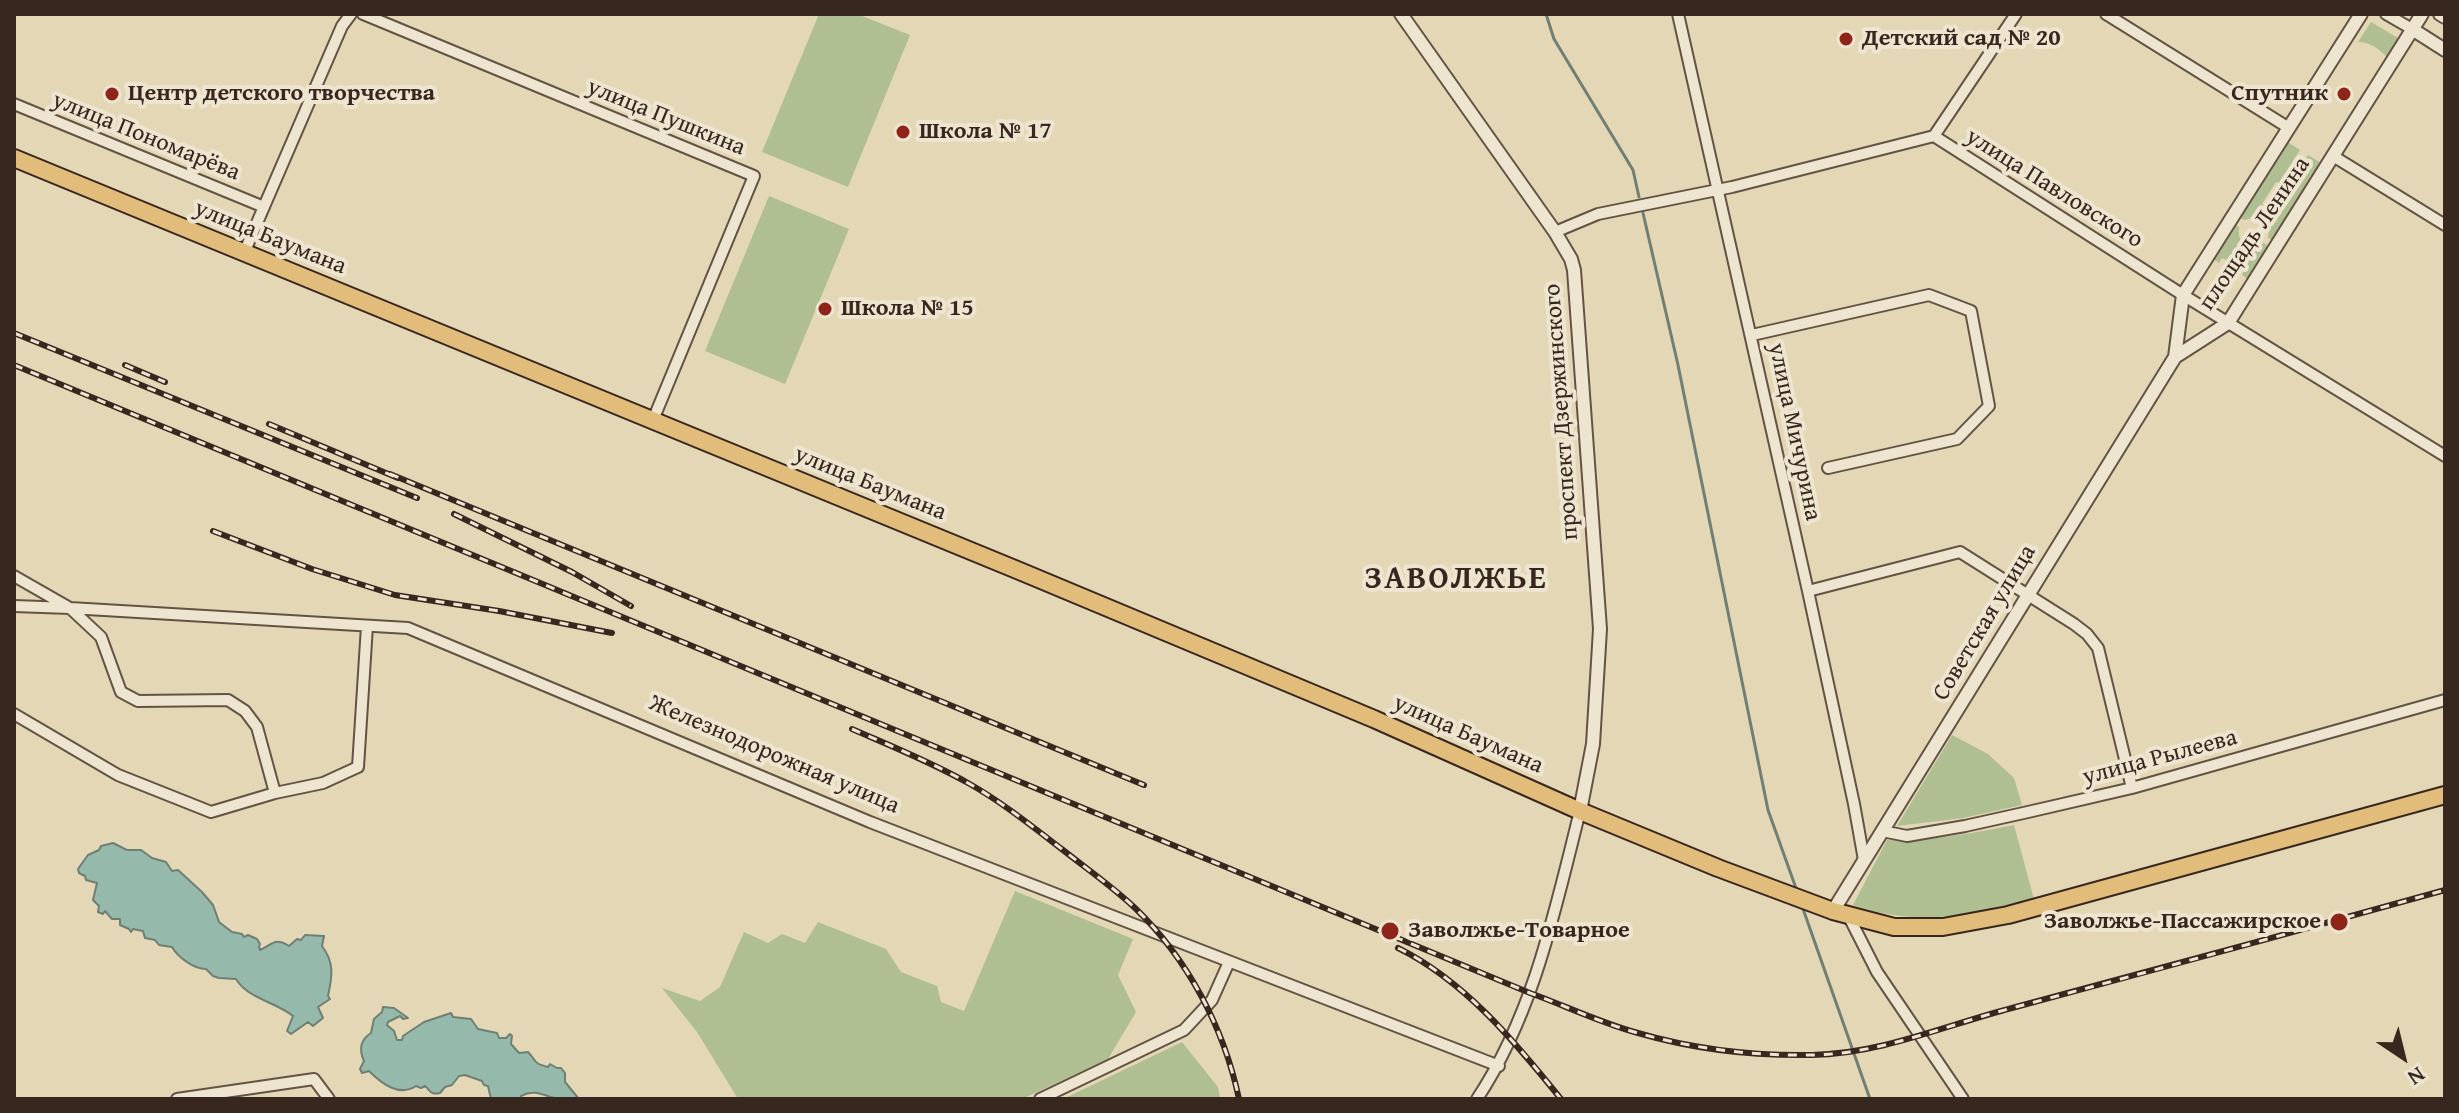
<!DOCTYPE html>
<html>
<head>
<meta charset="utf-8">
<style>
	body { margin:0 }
	#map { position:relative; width:2459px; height:1113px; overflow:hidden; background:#e3d7b6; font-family:"Gentium Book Plus",serif }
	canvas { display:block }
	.frame { position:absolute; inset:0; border:16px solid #38271e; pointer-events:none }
	.north { position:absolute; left:2363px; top:1017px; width:80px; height:80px; -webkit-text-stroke:6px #ede5d0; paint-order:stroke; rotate:145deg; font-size:22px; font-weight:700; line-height:32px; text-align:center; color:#38271e }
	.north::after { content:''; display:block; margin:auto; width:28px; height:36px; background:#38271e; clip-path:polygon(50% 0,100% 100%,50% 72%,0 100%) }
</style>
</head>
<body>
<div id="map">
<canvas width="2459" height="1113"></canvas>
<div class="frame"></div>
<div class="north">N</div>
</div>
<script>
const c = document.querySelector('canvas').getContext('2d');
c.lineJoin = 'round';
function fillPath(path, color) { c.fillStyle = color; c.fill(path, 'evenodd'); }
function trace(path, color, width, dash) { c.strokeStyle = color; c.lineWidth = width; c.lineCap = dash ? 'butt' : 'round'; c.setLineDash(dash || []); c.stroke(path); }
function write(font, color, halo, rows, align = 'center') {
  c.font = font + ' "Gentium Book Plus",serif'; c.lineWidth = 8; c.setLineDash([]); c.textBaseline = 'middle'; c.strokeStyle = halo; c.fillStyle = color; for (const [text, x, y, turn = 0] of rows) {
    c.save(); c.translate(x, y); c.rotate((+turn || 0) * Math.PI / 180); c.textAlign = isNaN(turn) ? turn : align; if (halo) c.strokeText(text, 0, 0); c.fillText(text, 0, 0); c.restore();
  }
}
fillPath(new Path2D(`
	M819,14H857L910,35L848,187L762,152Z
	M2371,22L2398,38L2387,57C2378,49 2371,42 2358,42Z
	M2286,141L2300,150L2279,183L2276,182L2262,204L2265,206L2257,217L2244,220L2238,217Z
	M2308,155L2323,164L2273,241L2268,238L2269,230L2265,222L2272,211L2275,212L2289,190L2287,188Z
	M769,196L849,229L785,384L705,351Z
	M2234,224L2239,227V236L2242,242L2230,262L2222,258L2219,263L2212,258Z
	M2264,243L2270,247L2249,280L2242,275L2244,271L2237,266L2250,247H2258Z
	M1952,735L1988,754L2014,778L2022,805L1963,818L1897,826Z
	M2014,825L2034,899C1967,915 1921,928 1853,905L1887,840C1930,842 1972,833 2014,825Z
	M1015,891L1133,939L1118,975L1136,1012L1108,1059L1022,1099H738L697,1032L662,988L700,1001L720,987L744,932L768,943L782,934L805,943L818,922L886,949L901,972L937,986L941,1002L964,1011Z
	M1182,1042L1218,1087L1220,1099H1063Z`), '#afbf92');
const water = new Path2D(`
	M113,843L127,850H141L152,858L166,862L172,871L178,870L202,892L213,905L219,922L232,932L242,934L244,937L248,935L257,939L260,944L259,947L260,950C273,944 275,937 289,946L297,939L301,940L305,935L324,936L322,946C335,963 332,977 328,996L330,999L318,1007L323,1018L313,1026L308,1022L291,1034L287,1031L293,1016C276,1002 248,999 236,979L219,978L213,976L206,969C193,969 177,956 172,947L159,945L155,940L145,938L143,931L133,929L131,932L129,929L120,925V919H112L105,911L103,914L98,912L99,906L93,900L97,883L86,880L85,876L79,873L78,869L88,855L99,850L101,846Z
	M383,1007L394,1008L408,1018L403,1019L400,1016L388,1022L387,1025L394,1031L397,1040H402L403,1036L424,1022L451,1013L453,1017L471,1019L478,1029L497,1033L499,1038H506L510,1034L512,1036L511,1044L519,1053L528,1052C537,1061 532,1063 548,1067L550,1064L557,1068H561L565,1073V1082L579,1099C573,1099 566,1100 559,1099C545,1097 536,1088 521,1096V1099H491L488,1086L484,1085L482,1081L465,1075L459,1076L452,1085L445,1087L440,1093C430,1095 431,1091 425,1086L421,1088L416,1086C399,1097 382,1084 369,1071L362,1073L360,1069L364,1061C359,1050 360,1040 371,1033L374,1019L382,1012Z`);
fillPath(water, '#95baac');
trace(water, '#707f73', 2);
trace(new Path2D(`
	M1546,14L1554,39L1633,170L1639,197
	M1643,213L1678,365L1768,810L1797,891
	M1802,906L1870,1099`), '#707f73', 3);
const minor = new Path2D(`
	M363,14L754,176L653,420
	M1678,14L1808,591L1854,804L1864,860
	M2106,14L2289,128
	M2386,14L2412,29
	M14,104L264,207
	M1934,136L2016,14
	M2333,156L2445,225
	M1555,232L1598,214L1732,187L1934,136L2183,295L2445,456
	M244,253L342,26L351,14
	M1752,335L1929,295L1971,311L1989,406L1957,439L1828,468
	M14,576L70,608L408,628L870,822L1499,1066
	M1808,591L1960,552L2074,624L2087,634L2098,648L2132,788
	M14,606L70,608L101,637L121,692L138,701L228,700L245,711L257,727L275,793
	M14,714L118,775L211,812L275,793L323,783L358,767L367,626
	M1882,831L1907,836L1965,826L2028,812L2132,788L2445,700
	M1848,915L1877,972L1963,1099
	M177,1099L314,1079L329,1099
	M1040,1099L1184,1030L1212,1000L1229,962
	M1477,1099C1534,1013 1555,910 1580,811`);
const tertiary = new Path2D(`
	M1401,14L1555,232L1571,259L1574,270L1600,629L1593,744L1580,811
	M2440,14L2445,17
	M2412,29L2445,50
	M2175,357L2183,295L2361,14
	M1833,911L2175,357L2228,323L2422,14`);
const primary = new Path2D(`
	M14,158L1022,572L1374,719L1580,811L1718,868L1833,911L1894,927H1943L2008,915L2445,795`);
trace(minor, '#635344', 14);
trace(tertiary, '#635344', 16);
trace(primary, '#38271e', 20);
trace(minor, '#ede5d0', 10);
trace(tertiary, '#ede5d0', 12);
trace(primary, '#e2bc7b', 16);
const rail = new Path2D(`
	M14,333L417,498
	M14,365L1530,993C1566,1006 1601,1023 1638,1033C1693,1049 1755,1056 1812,1055C1881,1054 1946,1025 2012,1008C2156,970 2301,930 2445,890
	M125,365L165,382
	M269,424L398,478
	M390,474L1144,785
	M454,514L572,572L631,606
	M213,531L312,569L395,595L499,611L612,633
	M852,729C891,746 931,762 968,783C1002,802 1033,827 1063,850C1087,869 1113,887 1135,908C1188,959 1224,1028 1239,1099
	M1398,948C1465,981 1515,1042 1561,1099`);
trace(rail, '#38271e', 6);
trace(rail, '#ede5d0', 3, [9]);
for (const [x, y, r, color] of [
	[1846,39,8,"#8f2418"],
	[112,94,8,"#8f2418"],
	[2344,94,8,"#8f2418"],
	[903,132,8,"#8f2418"],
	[825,309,8,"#8f2418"],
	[2339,922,10,"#8f2418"],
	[1390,931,10,"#8f2418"]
]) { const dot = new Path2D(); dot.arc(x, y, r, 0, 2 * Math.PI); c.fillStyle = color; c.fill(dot); trace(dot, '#ede5d0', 3); }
write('bold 24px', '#38271e', '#ede5d0', [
	["Детский сад № 20",1862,39],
	["Центр детского творчества",128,94],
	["Спутник",2328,94,"right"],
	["Школа № 17",919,132],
	["Школа № 15",841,309],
	["Заволжье-Пассажирское",2321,922,"right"],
	["Заволжье-Товарное",1408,931]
], 'left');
write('24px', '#38271e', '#ede5d0', [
	["улица Пушкина",666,118,22],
	["улица Пономарёва",146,137,22],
	["улица Павловского",2054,189,32],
	["площадь Ленина",2255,234,-56],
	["улица Баумана",270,238,22],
	["проспект Дзержинского",1562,412,-94],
	["улица Мичурина",1794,432,78],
	["улица Баумана",870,484,22],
	["Советская улица",1985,623,-59],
	["улица Баумана",1468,735,24],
	["Железнодорожная улица",774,755,23],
	["улица Рылеева",2160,758,-15]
]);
c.letterSpacing = '2px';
write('bold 32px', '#38271e', '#ede5d0', [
	["ЗАВОЛЖЬЕ",1456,580]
]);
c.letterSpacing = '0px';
</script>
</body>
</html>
